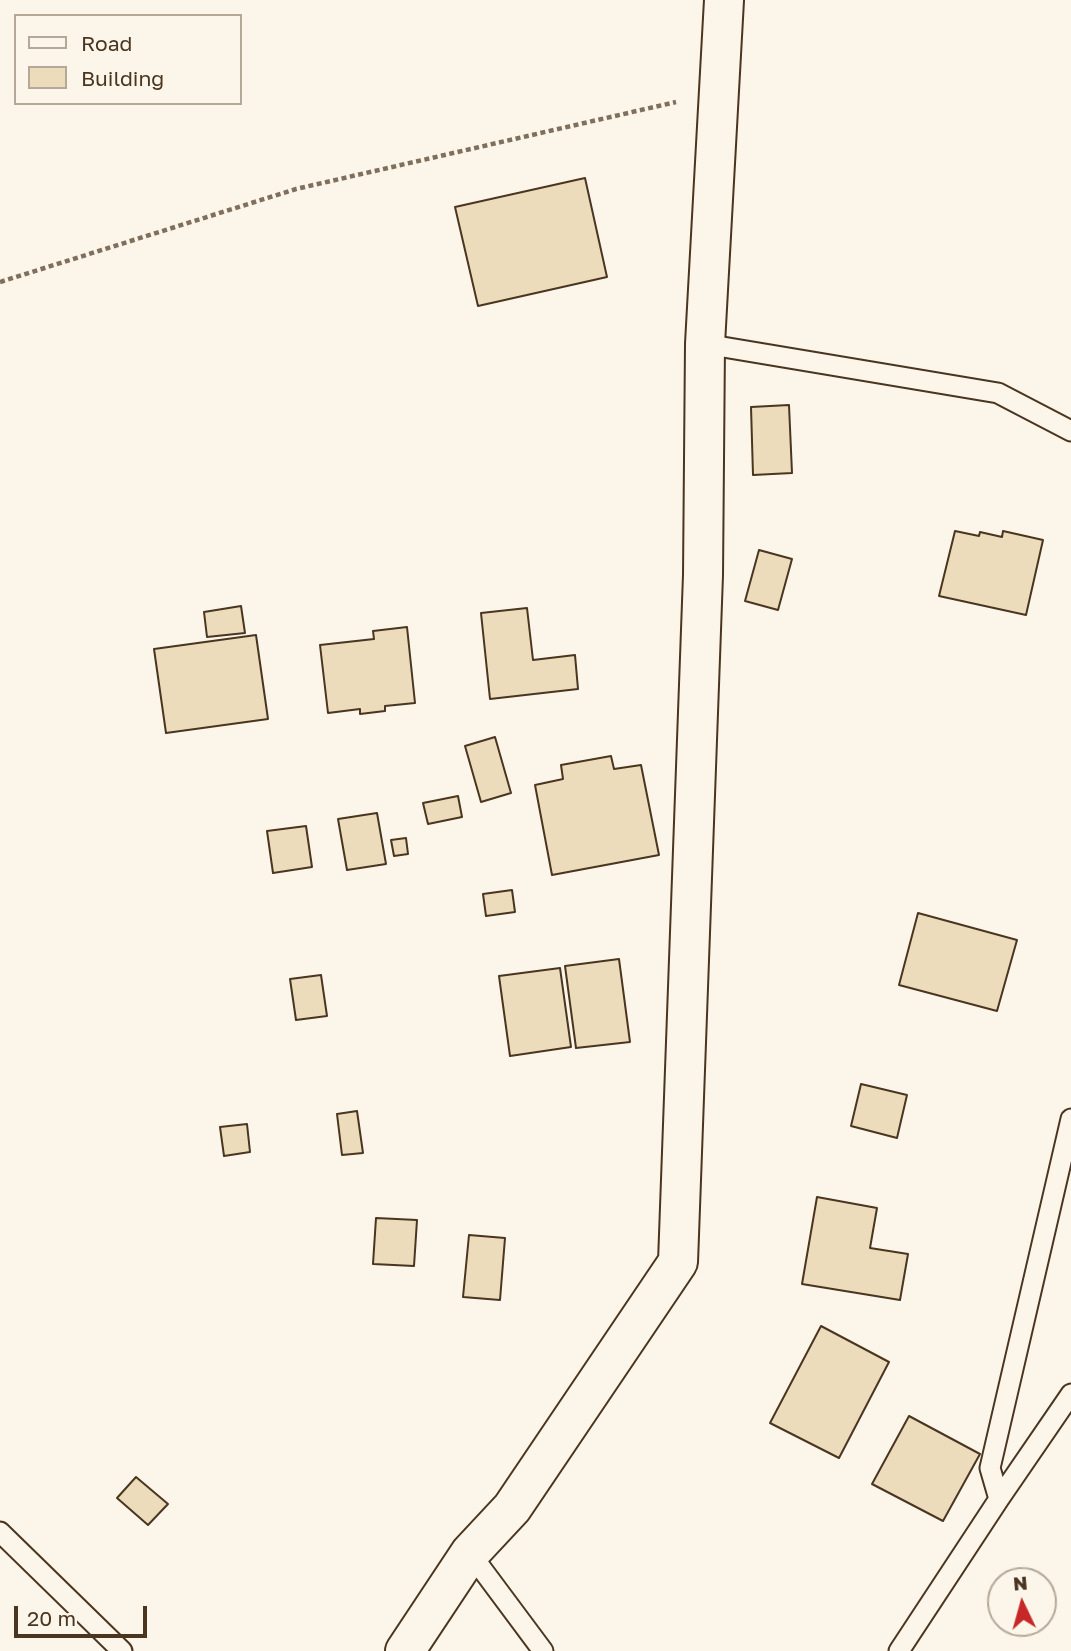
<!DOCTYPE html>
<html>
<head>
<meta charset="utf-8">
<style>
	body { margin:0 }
	#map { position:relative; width:1071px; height:1651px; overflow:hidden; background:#fbf6e9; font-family:"Golos Text",sans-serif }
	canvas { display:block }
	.legend { position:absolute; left:14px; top:14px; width:228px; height:91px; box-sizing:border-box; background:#fbf6e9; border:2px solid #b4a999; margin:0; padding:9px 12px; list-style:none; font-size:21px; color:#4a3520 }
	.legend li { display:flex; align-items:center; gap:14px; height:35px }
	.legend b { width:35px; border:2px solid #b4a999 }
	.north { position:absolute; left:987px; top:1567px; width:70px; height:70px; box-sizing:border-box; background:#fbf6e9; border:2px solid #b4a999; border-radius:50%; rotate:355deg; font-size:19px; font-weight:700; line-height:28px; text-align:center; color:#4a3520 }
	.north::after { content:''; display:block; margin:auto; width:24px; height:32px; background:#c62828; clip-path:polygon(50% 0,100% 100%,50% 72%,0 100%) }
	.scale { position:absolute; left:14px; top:1606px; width:133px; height:32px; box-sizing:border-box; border:4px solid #4a3520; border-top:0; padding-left:9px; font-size:21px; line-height:24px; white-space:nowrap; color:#4a3520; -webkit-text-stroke:5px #fbf6e9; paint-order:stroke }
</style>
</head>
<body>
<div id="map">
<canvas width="1071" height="1651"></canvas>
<ul class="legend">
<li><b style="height:9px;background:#fbf6e9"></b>Road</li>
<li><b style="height:19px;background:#ecdcbc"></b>Building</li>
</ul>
<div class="north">N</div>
<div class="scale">20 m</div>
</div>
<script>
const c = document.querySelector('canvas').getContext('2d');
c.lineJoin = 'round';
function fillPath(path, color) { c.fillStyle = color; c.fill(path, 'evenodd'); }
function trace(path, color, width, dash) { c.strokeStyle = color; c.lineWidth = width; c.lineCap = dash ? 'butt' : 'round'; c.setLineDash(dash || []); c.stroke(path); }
const building = new Path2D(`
	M585,178L607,277L478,306L455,207Z
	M789,405L792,473L753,475L751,407Z
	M955,531L979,536L980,532L1002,537L1003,531L1043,540L1026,615L939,596Z
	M759,550L792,559L778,610L745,601Z
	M241,606L245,633L207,637L204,612Z
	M527,608L533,660L575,655L578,689L490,699L481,613Z
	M407,627L415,703L385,706V711L360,714V709L328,713L320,645L374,639L373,631Z
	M256,635L268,719L166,733L154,649Z
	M495,737L511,793L481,802L465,746Z
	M611,756L614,769L641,765L659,855L552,875L535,785L563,779L561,765Z
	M458,796L462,817L428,824L423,803Z
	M377,813L386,864L347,870L338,819Z
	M306,826L312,867L273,873L267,831Z
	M406,838L408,854L394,856L391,840Z
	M512,890L515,912L486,916L483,894Z
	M918,913L1017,940L997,1011L899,985Z
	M619,959L630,1042L576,1048L565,966Z
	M560,968L571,1047L510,1056L499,976Z
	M321,975L327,1016L296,1020L290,979Z
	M861,1084L907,1095L897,1138L851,1126Z
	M357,1111L363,1153L342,1155L337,1114Z
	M247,1124L250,1152L224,1156L220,1127Z
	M817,1197L877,1208L870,1248L908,1254L900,1300L802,1284Z
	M376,1218L417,1220L414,1266L373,1264Z
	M469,1235L505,1238L500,1300L463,1297Z
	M821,1326L889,1362L839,1458L770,1423Z
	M909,1416L980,1454L943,1521L872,1484Z
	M136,1477L168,1504L148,1525L117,1498Z`);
fillPath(building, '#ecdcbc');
trace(building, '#4a3520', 2);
const service = new Path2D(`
	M705,344L998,393L1071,431
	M999,1499L990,1468L1071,1119
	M0,1532L122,1651
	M470,1553L543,1651
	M899,1651L999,1499L1071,1394`);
const minor = new Path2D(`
	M405,1651L470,1553L512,1508L678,1262L703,575L705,344L724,0`);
trace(service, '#4a3520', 23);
trace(minor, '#4a3520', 42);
trace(new Path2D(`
	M0,282L296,189L676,102`), '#7f6f5c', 4.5, [5, 3.5]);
trace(service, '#fbf6e9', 19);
trace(minor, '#fbf6e9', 38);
</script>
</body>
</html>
